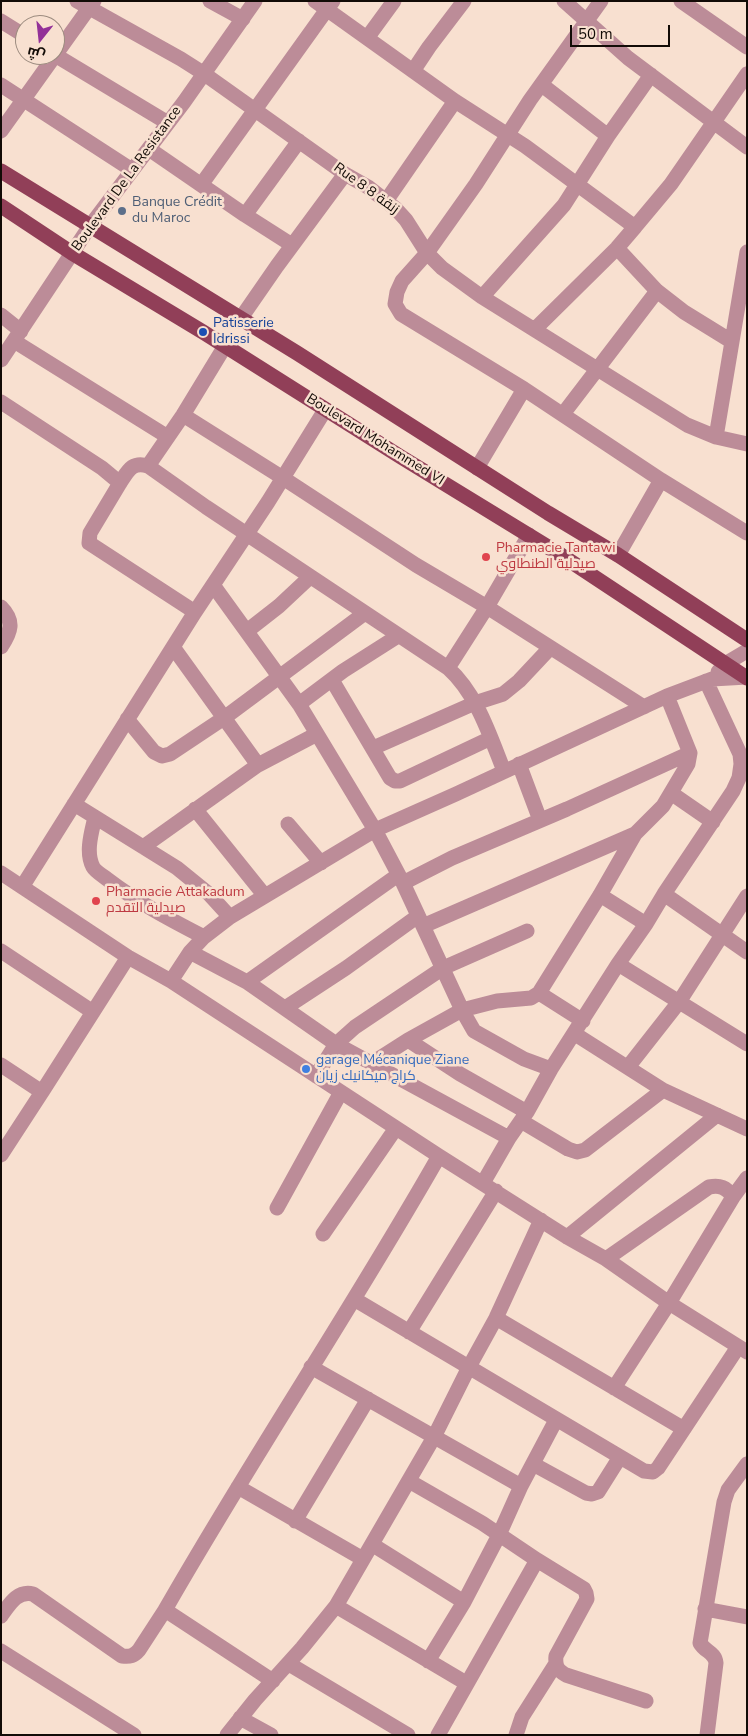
<!DOCTYPE html>
<html>
<head>
<meta charset="utf-8">
<style>
	body { margin:0 }
	#map { position:relative; width:748px; height:1736px; overflow:hidden; background:#f8e0d0; font-family:"Nunito Sans",Cairo,sans-serif }
	canvas { display:block }
	.frame { position:absolute; inset:0; border:2px solid #120b06; pointer-events:none }
	.north { position:absolute; left:15px; top:15px; width:50px; height:50px; box-sizing:border-box; background:#f8e0d0; border:1px solid #9c8b7f; border-radius:50%; rotate:196deg; font-size:14px; font-weight:700; line-height:20px; text-align:center; color:#120b06 }
	.north::after { content:''; display:block; margin:auto; width:18px; height:22px; background:#933198; clip-path:polygon(50% 0,100% 100%,50% 72%,0 100%) }
	.scale { position:absolute; left:570px; top:25px; width:100px; height:22px; box-sizing:border-box; border:2px solid #120b06; border-top:0; padding-left:6px; font-size:15px; line-height:18px; white-space:nowrap; color:#120b06; -webkit-text-stroke:4px #f8e0d0; paint-order:stroke }
</style>
</head>
<body>
<div id="map">
<canvas width="748" height="1736"></canvas>
<div class="frame"></div>
<div class="north">ش</div>
<div class="scale">50 m</div>
</div>
<script>
const c = document.querySelector('canvas').getContext('2d');
c.lineJoin = 'round';
function trace(path, color, width, dash) { c.strokeStyle = color; c.lineWidth = width; c.lineCap = dash ? 'butt' : 'round'; c.setLineDash(dash || []); c.stroke(path); }
function write(font, color, halo, rows, align = 'center') {
  c.font = font + ' "Nunito Sans",Cairo,sans-serif'; c.lineWidth = 5; c.setLineDash([]); c.textBaseline = 'middle'; c.strokeStyle = halo; c.fillStyle = color; for (const [text, x, y, turn = 0] of rows) {
    c.save(); c.translate(x, y); c.rotate((+turn || 0) * Math.PI / 180); c.textAlign = isNaN(turn) ? turn : align; if (halo) c.strokeText(text, 0, 0); c.fillText(text, 0, 0); c.restore();
  }
}
trace(new Path2D(`
	M77,1L181,59L203,73L345,174L368,187L396,209L406,220L427,253L442,268L482,297L687,425L716,437L747,444
	M210,1L243,19
	M315,1L455,101L525,146L635,227L671,184L747,74
	M564,1L628,58L747,147
	M601,1L530,100L476,184L427,253L402,281L397,292L395,304L401,314L524,389L661,480L747,533
	M681,1L747,47
	M1,21L25,36
	M367,38L394,1
	M55,55L168,123
	M413,71L429,47L464,1
	M1,85L132,170
	M542,85L608,136
	M1,131L94,1
	M149,149L245,215L292,245
	M201,185L333,1
	M386,201L455,101
	M245,215L299,141
	M617,248L657,291L684,312L731,341
	M482,297L564,205L608,136L651,75
	M1,315L21,331
	M241,318L277,266L345,174
	M535,329L617,248L635,227
	M14,341L168,437
	M225,346L183,415L148,466L206,507L448,668C477,694 490,736 504,771
	M1,360L90,226L184,102L255,1
	M1,402L102,468L120,483L90,533L89,543L195,612
	M563,414L657,291
	M183,415L283,478L416,565L487,607L644,707
	M716,437L747,252
	M477,468L524,389
	M120,483C128,471 132,461 148,466
	M618,555L661,480
	M213,585L299,704L375,830L403,883L462,1010L474,1031L524,1059L551,1069
	M1,607C15,621 11,632 1,647
	M247,631L279,606L310,577
	M173,647L258,765
	M448,668L487,607L529,535
	M718,672L725,664L747,651
	M332,680L390,778L395,781H400L491,738
	M299,704L343,671L398,636
	M127,719L154,752L162,756L170,754L224,718L365,613
	M373,748L475,703L503,694L519,681L550,648
	M519,764L540,820
	M671,793L713,822
	M74,804L177,868L209,894L230,917
	M195,809L265,896
	M95,817C92,831 85,852 93,867C95,871 103,876 107,879C137,902 171,920 204,937
	M288,824L321,863
	M143,847L258,765L317,734
	M1,873L128,957L171,981L439,1156L567,1237L606,1259L669,1303L747,1352
	M403,883L452,858L567,809L690,753
	M22,887L195,612L268,502L325,410
	M664,894L747,952
	M600,895L646,924
	M423,926L635,834
	M1,951L93,1012
	M190,952L247,982L336,1044L509,1138
	M618,964L747,1044
	M171,981L190,952L204,937L230,917L375,830L456,794L667,696L712,679L747,677
	M247,982L398,875
	M539,993L583,1021
	M285,1008L346,968L418,916
	M575,1034L663,1090L747,1129
	M408,1040L460,1074L527,1112
	M372,1063L408,1040L462,1010L497,1001L531,998L539,993L600,895L635,834L663,806L688,764L690,753L667,696
	M1,1065L42,1092L128,957
	M628,1067L679,1002L747,896
	M316,1076L336,1044L355,1027L443,968L527,931
	M521,1121L568,1149L577,1152L585,1150L663,1090
	M1,1155L42,1092
	M483,1183L509,1138L527,1112L551,1069L618,964L646,924L664,894L733,791L739,778L741,764L740,754L706,681
	M277,1208L341,1092
	M323,1234L396,1128
	M567,1237L717,1115
	M606,1259L709,1187C720,1185 726,1187 733,1197
	M354,1299L644,1471L653,1472L658,1468L738,1347
	M496,1318L684,1429
	M409,1332L496,1191
	M311,1367L521,1486
	M614,1388L669,1303L733,1197L747,1178
	M533,1464L586,1493L592,1494L598,1492L620,1457
	M409,1481L482,1523L537,1560L584,1589L586,1593L587,1599L556,1656C555,1666 557,1670 566,1675L646,1701
	M238,1487L363,1559
	M295,1521L368,1399
	M373,1545L464,1602
	M336,1606L466,1683
	M705,1609L747,1617
	M1,1616C9,1605 17,1590 33,1594L122,1656C130,1657 134,1656 139,1650L165,1610
	M1,1651L134,1735
	M428,1661L464,1602L499,1535L521,1486L556,1420
	M289,1664L408,1735
	M273,1681L165,1610C253,1456 352,1309 439,1156
	M240,1718L271,1735
	M227,1735L255,1700L302,1648L336,1606L434,1437L469,1367L496,1318L541,1220
	M438,1735L537,1560
	M516,1735L522,1717L555,1665
	M707,1735L716,1663C715,1652 705,1652 700,1643L724,1502L728,1490L747,1464`), '#bc8c98', 15);
trace(new Path2D(`
	M1,171L297,353L548,513L618,555L747,640
	M1,206L72,253L203,332L401,457L561,555L747,678`), '#913f58', 15);
for (const [x, y, r, color] of [
	[122,211,5,"#5c6f8a"],
	[203,332,5,"#1a4fb4"],
	[486,557,5,"#e0444e"],
	[96,901,5,"#e0444e"],
	[306,1069,5,"#3f7fe0"]
]) { const dot = new Path2D(); dot.arc(x, y, r, 0, 2 * Math.PI); c.fillStyle = color; c.fill(dot); trace(dot, '#f8e0d0', 2); }
write('14px', '#120b06', '#f8e0d0', [
	["Boulevard De La Resistance",127,179,-54],
	["Rue 8 8 زنقة",366,189,36],
	["Boulevard Mohammed VI",375,440,32]
]);
write('14px', '#4e5e75', '#f8e0d0', [
	["Banque Crédit",132,203],
	["du Maroc",132,219]
], 'left');
write('14px', '#164399', '#f8e0d0', [
	["Patisserie",213,324],
	["Idrissi",213,340]
], 'left');
write('14px', '#be3a42', '#f8e0d0', [
	["Pharmacie Tantawi",496,549],
	["صيدلية الطنطاوي",496,565],
	["Pharmacie Attakadum",106,893],
	["صيدلية التقدم",106,909]
], 'left');
write('14px', '#366cbe', '#f8e0d0', [
	["garage Mécanique Ziane",316,1061],
	["كراج ميكانيك زيان",316,1077]
], 'left');
</script>
</body>
</html>
